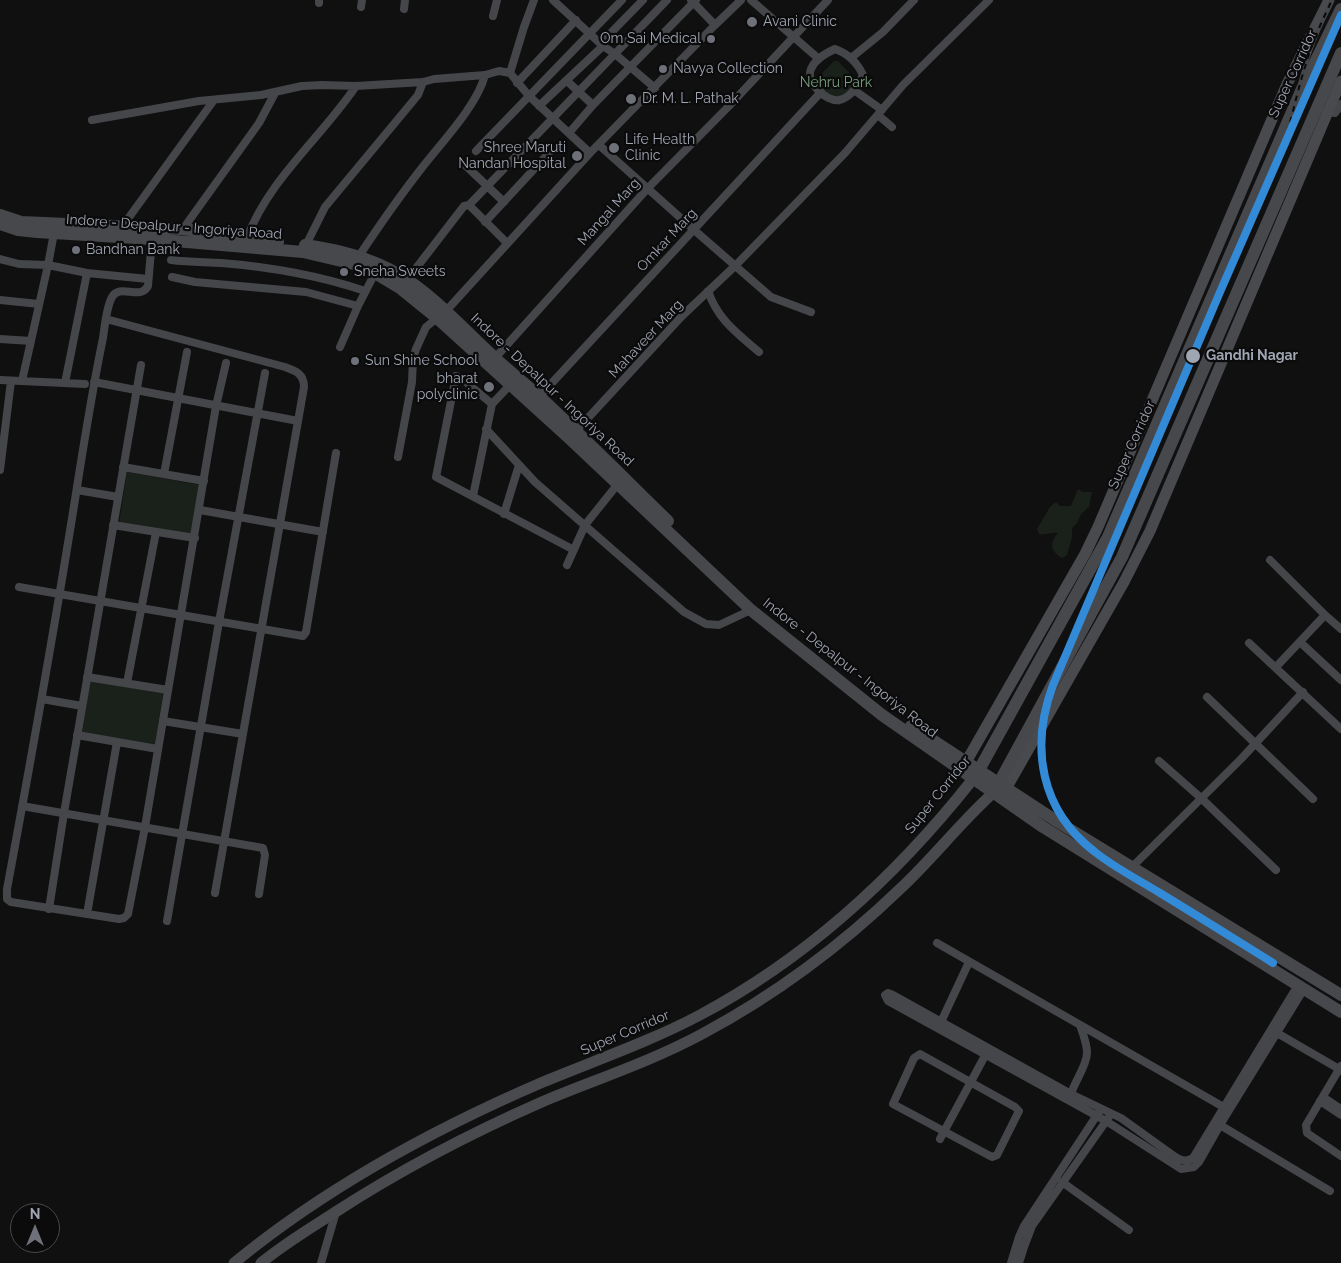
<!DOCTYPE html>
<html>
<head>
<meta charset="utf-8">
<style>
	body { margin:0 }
	#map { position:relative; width:1341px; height:1263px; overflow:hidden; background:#101011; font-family:Raleway,sans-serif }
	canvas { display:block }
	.north { position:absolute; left:10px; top:1203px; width:50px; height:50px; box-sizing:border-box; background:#0b0b0c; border:1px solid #47494e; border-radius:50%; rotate:0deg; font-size:14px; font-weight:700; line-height:20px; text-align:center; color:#a0a5b2 }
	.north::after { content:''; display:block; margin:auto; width:18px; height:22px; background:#6e717a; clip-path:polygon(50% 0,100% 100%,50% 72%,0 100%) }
</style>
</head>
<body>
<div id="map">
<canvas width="1341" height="1263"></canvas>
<div class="north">N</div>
</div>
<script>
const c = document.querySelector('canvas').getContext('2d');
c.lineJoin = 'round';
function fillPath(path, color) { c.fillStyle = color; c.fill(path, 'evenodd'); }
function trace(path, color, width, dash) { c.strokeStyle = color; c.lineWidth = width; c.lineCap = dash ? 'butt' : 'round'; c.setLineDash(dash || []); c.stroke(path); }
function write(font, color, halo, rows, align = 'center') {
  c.font = font + ' Raleway,sans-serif'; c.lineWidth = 4.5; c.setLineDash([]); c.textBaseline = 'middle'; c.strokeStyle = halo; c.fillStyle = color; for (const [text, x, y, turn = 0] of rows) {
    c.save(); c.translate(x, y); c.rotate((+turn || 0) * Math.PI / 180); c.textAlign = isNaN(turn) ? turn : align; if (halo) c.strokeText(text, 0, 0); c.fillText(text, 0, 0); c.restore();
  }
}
fillPath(new Path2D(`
	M834,61H838L856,80V88L839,105L836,104L814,87V82Z
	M127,472L200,485L191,535L119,523Z
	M1078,489L1083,492H1092L1089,507L1081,514L1077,523L1072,528V537L1067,555L1062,558C1049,550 1050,543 1058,533C1051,532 1046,535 1039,534L1037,529L1050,507L1056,502L1060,506H1071Z
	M90,681L163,693L155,744L82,733Z`), '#1a211b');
trace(new Path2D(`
	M553,0L603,46L615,54L655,88
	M691,0L715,25
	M751,0L819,59
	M319,3V0
	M361,7L362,0
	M404,9L405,0
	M493,16L497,0
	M601,43L643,0
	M835,49C849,54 857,62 863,75C858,85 851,98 839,100C826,102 805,82 811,69C815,59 826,53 835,49Z
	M851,58L883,32L914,0
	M510,73L524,27L534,0
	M567,81L593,105
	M517,83L576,20
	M854,90L882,110
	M539,106L603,46
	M1326,112L1335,113L1341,104
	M878,115L892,127
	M92,120L199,101L261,95L302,86L322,85L356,86L423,82L434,79L485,75L499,71L510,73L529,96L590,153
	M569,133L593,105L696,0
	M599,145L693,229L771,297L811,312
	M476,151L622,0
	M463,163L504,202
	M469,205L667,0
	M485,222L549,153
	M122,227L214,100
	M183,229L259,123L275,93
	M247,238C269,179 321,138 356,86
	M152,239L148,286C140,301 120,283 112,297C106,308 105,325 103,338C94,381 87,425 80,468C58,609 33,749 7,889V899L11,902L119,919L124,918L128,914L145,827L216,406L226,363
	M306,245L325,207L418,95L423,82
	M359,256C379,226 399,197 421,169C441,143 477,106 485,75
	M0,259L19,264L48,265L87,273L148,279
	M171,260C188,262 204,262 221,263C271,267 318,275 365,291
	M172,277L195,282L306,292L358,306
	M407,280L464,206L469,205L507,243
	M708,291C718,320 737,333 759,352
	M0,300L39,304
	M106,319L285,367C296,371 304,374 304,387L215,893
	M0,339L31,341
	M340,347L358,306L375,273
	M495,358L647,189L729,106L828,0
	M0,380L85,384
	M22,381L48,265L54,233
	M94,382L298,421
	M65,383L87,273
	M538,398L821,92
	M492,404L461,378L456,376L436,477L574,550
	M486,429L535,482L684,612L706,624L719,625L751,610
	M576,431L682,316L736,265L845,153L903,85L989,0
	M398,457L412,382L413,359L416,349L426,327L446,311L590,153L715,25L741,0
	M123,467L204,481
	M0,470L11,381
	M164,474L187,352
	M77,490L118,497
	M473,496L492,404L510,385
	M200,510L323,532
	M504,514L519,465
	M113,525L195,538
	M1270,560L1325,615
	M567,565L585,525L617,485
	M19,587L303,636L306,632L336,453
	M1300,642L1341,680
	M1249,643L1341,729
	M1276,667L1325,615L1341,629
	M87,677L168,690
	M127,683L156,532
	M1207,697L1313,799
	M42,699L82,706
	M163,721L243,734
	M77,735L158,749
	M1159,761L1201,798L1276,870
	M22,806L263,848L265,855L259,894
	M1132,867L1241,759L1303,692
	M49,909L64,813L141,365
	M87,914L117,742
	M167,921L219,622L265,373
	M937,943L1227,1109
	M1298,985L1193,1158C1186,1162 1181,1161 1174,1156L1121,1118L1071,1094L893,995L888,993L885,995L888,1001L1106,1121L1181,1169L1194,1167L1199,1162L1220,1125L1304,989
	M941,1022L969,962
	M1277,1033L1341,1070
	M920,1054L1015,1107L1019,1111L997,1155L992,1157L893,1104L914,1058Z
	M1341,1066L1306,1125L1307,1133L1341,1156
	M1071,1094C1075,1081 1087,1065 1087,1053C1087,1043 1083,1034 1080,1025
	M1326,1099L1341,1109
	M1320,1101L1341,1115
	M1220,1125L1330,1191
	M940,1139L987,1052
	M1062,1182L1129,1230
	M321,1263L336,1212
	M1011,1263L1019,1237L1024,1226L1099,1112
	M1019,1263L1024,1247L1032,1226L1109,1117`), '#454649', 8);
trace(new Path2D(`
	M962,769L1085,554L1098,527L1287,84L1329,0
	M1003,794L1124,582L1150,531L1341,81
	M234,1263C324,1189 436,1128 543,1082C596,1060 649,1042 700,1015C807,958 898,874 973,779
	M261,1263C284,1244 309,1229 334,1213C400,1170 471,1133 544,1101C597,1079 652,1061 702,1034C775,995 842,945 901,888C933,858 960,823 993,793`), '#494a4d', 11);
trace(new Path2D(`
	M0,215L21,222L183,229L278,242
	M0,224L18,230L37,232L152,239L303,252L354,264L375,273L400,288L437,318L569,438L751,610L882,715L1043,827L1341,1012
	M305,245C338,250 369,257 398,274C435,296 464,330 495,358C510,372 526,384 541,398C584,438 626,480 668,521
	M911,726L1058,822L1341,995
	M974,777L979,770L1108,537L1302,89L1341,9
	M995,790L1122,557L1341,53`), '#47484b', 12);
const rail = new Path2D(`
	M1281,154C1291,124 1296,94 1306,64C1312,42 1322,21 1332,0
	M1160,433L1045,704C1034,767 1046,811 1096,853L1273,963`);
trace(rail, '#454649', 4);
trace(rail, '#0b0b0c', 2, [5.5]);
trace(new Path2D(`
	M1273,963C1236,940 1198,916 1160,893C1139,880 1115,868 1095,852C1040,810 1030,747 1053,685L1220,292L1341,15`), '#338bd7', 8);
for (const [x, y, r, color] of [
	[752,22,6,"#6e717a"],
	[711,39,5,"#6e717a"],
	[663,69,5,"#6e717a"],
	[631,99,6,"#6e717a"],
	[614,148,6,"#6e717a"],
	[577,156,6,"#6e717a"],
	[76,250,5,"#6e717a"],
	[344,272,5,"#6e717a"],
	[1193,356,8,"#a0a5b2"],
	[355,361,5,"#6e717a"],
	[489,387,6,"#6e717a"]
]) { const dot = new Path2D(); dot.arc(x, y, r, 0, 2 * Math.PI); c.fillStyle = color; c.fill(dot); trace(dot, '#0b0b0c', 2); }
write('14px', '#a0a5b2', '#0b0b0c', [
	["Avani Clinic",763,22],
	["Om Sai Medical",701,39,"right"],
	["Navya Collection",673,69],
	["Dr. M. L. Pathak",642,99],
	["Life Health",625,140],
	["Clinic",625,156],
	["Shree Maruti",566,148,"right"],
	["Nandan Hospital",566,164,"right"],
	["Bandhan Bank",86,250],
	["Sneha Sweets",354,272],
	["Sun Shine School",365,361],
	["bharat",478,379,"right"],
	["polyclinic",478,395,"right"]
], 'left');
write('14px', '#a0a5b2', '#0b0b0c', [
	["Super Corridor",1293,74,-65],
	["Mangal Marg",609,212,-48],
	["Indore - Depalpur - Ingoriya Road",174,227,4],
	["Omkar Marg",667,240,-47],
	["Mahaveer Marg",646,339,-47],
	["Indore - Depalpur - Ingoriya Road",552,390,43],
	["Super Corridor",1132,445,-66],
	["Indore - Depalpur - Ingoriya Road",850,668,38],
	["Super Corridor",938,795,-51],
	["Super Corridor",625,1033,-23]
]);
write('14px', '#779e7b', '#0b0b0c', [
	["Nehru Park",836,83]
]);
write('bold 14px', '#a0a5b2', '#0b0b0c', [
	["Gandhi Nagar",1206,356]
], 'left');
</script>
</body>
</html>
